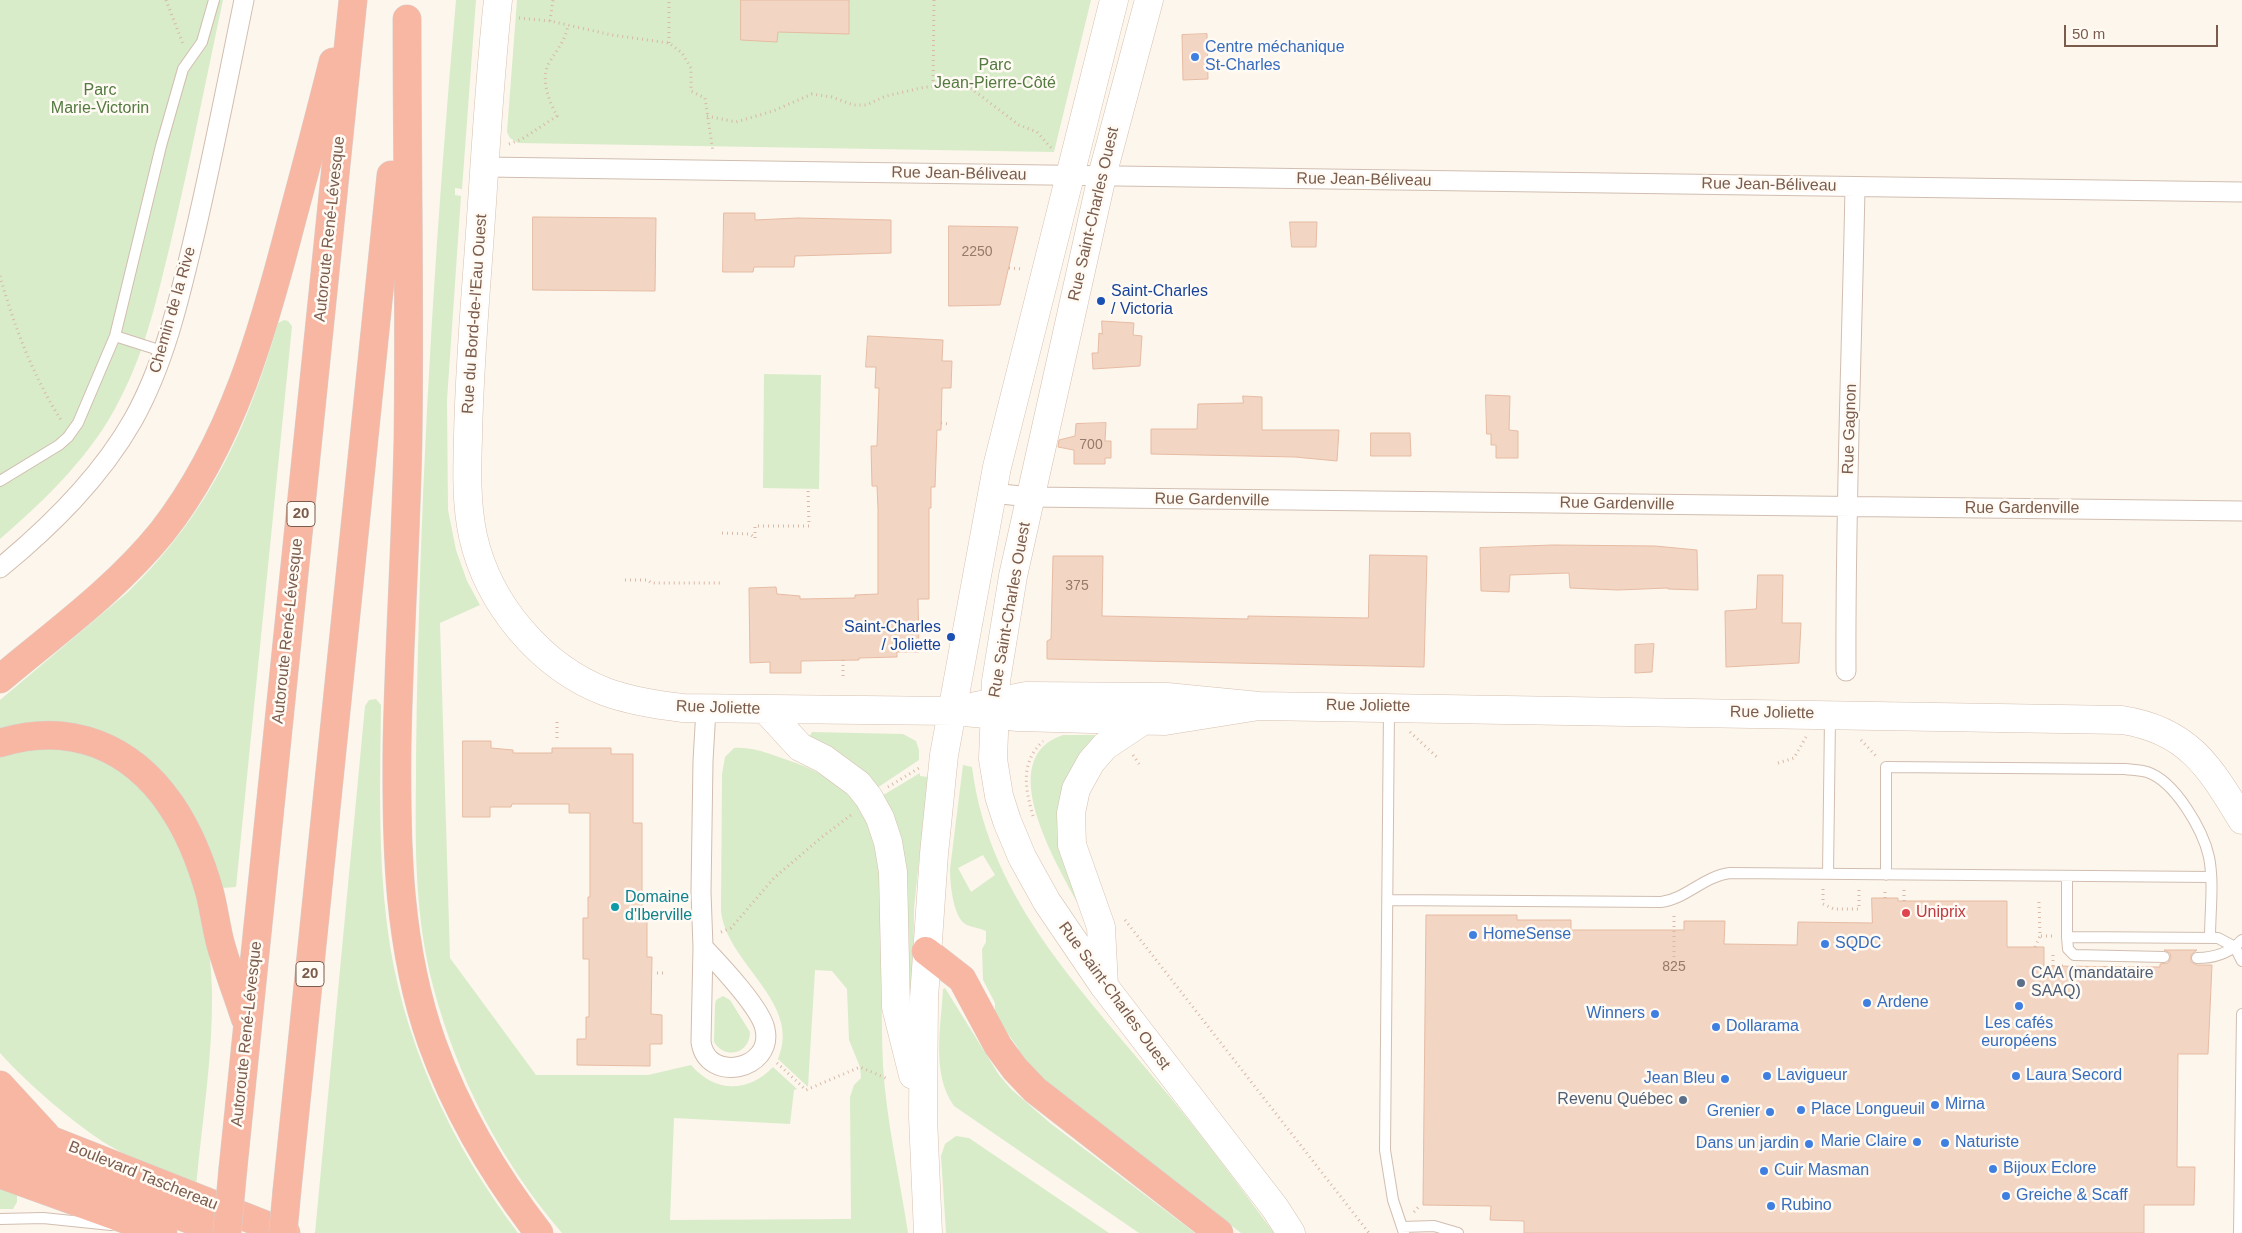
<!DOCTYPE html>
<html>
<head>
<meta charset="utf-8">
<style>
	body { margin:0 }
	#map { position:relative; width:2242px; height:1233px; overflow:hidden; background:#fdf6ec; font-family:Helvetica,sans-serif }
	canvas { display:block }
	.scale { position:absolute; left:2064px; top:25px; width:154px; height:22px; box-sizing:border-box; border:2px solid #7a5c4d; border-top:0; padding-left:6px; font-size:15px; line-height:18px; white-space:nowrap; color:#7a5c4d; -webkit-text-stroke:4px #fffaf3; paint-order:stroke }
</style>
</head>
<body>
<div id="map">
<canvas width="2242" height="1233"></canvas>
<div class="scale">50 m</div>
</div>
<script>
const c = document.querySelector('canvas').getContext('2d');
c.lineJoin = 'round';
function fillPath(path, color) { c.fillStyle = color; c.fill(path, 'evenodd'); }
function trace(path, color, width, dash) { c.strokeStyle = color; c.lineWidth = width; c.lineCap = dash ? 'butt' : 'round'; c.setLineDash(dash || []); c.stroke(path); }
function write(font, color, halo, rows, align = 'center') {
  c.font = font + ' Helvetica,sans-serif'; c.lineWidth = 5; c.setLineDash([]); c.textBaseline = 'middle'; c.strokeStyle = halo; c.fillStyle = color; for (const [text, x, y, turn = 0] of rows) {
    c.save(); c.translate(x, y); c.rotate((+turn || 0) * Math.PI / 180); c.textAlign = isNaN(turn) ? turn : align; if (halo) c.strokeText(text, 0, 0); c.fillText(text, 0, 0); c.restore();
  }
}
fillPath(new Path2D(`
	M0,0H223C206,80 190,161 171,241C158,294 146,350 120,399C93,454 46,499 0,539Z
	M456,0H476L462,189L455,188V195L461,196L447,400L448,510L456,550L467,581L480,605L440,623L450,958L536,1075H648L691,1065C715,1093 748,1093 773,1067L797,1089L794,1090L790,1124L674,1118L670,1220L851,1219L850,1097L854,1085L861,1078L860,1067L849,1040L847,989L832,971L815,970L808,1087L778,1059C803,1002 725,963 721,910L722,774L725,757L734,748C754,746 777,757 796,763C827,774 855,794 869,825C883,856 881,892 882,925C882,972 881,1019 883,1065C886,1120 900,1179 908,1233H562C501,1162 457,1077 433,986C415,917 415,848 416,777C416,735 417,692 418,650C423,433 437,216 456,0Z
	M517,0H1091L1054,152L518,143L510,138L507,132Z
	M284,320L288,321L292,326L236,887L222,888L160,773L0,732V700L128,592C209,513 247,430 278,323Z
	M764,374L821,375L819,489L763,488Z
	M376,699L381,705C380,778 378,853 387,925C401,1038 450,1143 518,1233H315L365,706L369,700Z
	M812,732L903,734L916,741L919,750V760L874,790L808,739Z
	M1063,735H1100L1089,745L1078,904C1057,864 992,758 1063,735Z
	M35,748C67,749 94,753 122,770C141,781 154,803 165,822C194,873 211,931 212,991C213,1056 202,1122 196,1187C167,1174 137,1162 110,1146C74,1124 28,1084 0,1053V757Z
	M963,765L972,767C989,903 1088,996 1170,1097C1206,1141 1240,1187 1274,1233H1241L1034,1072L1021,1057L1018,1048L1000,1023L995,1013V1003L983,980L982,949L986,942V931C980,928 974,928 967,925C953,919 950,883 950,869ZM983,855L995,875L971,892L958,868Z
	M920,773V776L928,777L914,908L913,1003H905L880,797Z
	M945,988L999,1075L1011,1089L1050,1123L1195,1233H1139L954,1106C931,1074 941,1027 943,989Z
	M723,996L730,1000L750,1032C750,1054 725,1060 714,1042L715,1004L716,1000Z
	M956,1136L969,1138L1109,1233H946L941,1156L945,1144Z
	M0,1188L14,1192L17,1196V1202L13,1209H0Z`), '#d8ecc9');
const building = new Path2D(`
	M741,0H849V34L778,32L777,42L741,40Z
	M1207,34L1208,79L1183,80L1182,35Z
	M724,213H755V220L798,218L891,220V253L795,256L794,267H754L753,272H723Z
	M533,217L656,218L655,291L533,290Z
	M1290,222H1317L1316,247H1292Z
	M949,226L1018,227L1000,305L949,306Z
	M1102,321L1134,323L1133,335L1142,336L1140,366L1093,369L1092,353H1098L1099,333L1102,334Z
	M868,336L943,340L942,361H952L951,388H942L941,430H937L935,487H931V508H929V599H918L919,652H897V657L859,658V660L801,661V673H770V662L750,663L749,588L776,587L777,594L800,596V599L855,598V595L878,594V509L877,486H872L871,446H877L879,388H875L876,367H866Z
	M1486,395L1510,396L1509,430L1518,431V458H1496V445H1491V434H1487Z
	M1243,396L1262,397V430H1339L1337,461L1295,457L1151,454V429H1197L1198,404L1243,403Z
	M1106,423L1105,441H1111V458H1105V464H1074V450L1058,447L1059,440L1075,436L1076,424Z
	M1371,433H1410L1411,456H1371Z
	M1553,545L1655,546L1697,550L1698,590L1668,589V588L1618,590L1570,588L1569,573L1510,575L1509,592L1481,591L1480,548Z
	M1370,555L1427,556L1424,667L1047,659V641L1051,639L1053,556H1103L1102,616L1248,619V616L1368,618Z
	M1758,575H1783L1782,623H1801L1799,663L1726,667L1725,611L1756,609Z
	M1654,644L1652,672L1635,673V645Z
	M463,741H491V748L513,750V753H552V748H611V754H633V823H642V919H647V957H652L651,1014L662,1015V1044H650V1066L577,1065V1039H586V1017H589V959H583V918H588V897H590V813H569V804H512L511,807H490V817H463Z
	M1872,898H1898V901H2007V947H2044V966L2160,967V964L2168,963L2171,958L2170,953L2164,950H2197L2191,955V962L2197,965H2212L2208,1054H2178L2177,1167H2195L2194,1205H2144V1233H1524V1221L1490,1220L1491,1206L1423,1205L1426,915H1517V920H1571V930H1684V921H1725L1724,944L1797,945L1798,922L1872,923Z`);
fillPath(building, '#f3d5c3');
trace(building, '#e6bba3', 1);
const lane = new Path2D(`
	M115,336L162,351
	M0,481L59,445L68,437L78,423L115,336L161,146L183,69L202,42L214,0
	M1389,709L1385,1150L1393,1200L1404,1233
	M1828,874L1830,718
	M1886,875V767L2125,769C2132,770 2140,770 2147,772C2175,781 2203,830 2209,857C2214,883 2210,911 2210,938
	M2067,877V937L2218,938L2235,947L2242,961
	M1388,900L1661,902C1686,899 1704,876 1730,873L2211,877
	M2067,937L2068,949L2074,955L2164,957
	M2197,958C2214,958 2230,953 2242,940
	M0,1219L43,1218L111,1225
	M1402,1227L1434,1226L1458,1233
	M2239,1233L2242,1014`);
const street = new Path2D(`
	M485,167L2242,192
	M992,493L1030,497L2242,511
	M0,568C51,526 100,478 133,420C165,363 180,296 195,233C213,156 228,78 244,0
	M1846,671C1845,509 1852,348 1855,187
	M703,947C719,964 761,1008 765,1029C774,1070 707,1084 701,1042L703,947L701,892L703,761L706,709`);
const secondary = new Path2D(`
	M498,0C488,91 484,183 477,274C473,328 469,382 468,437C467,470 466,504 473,536C488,604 541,667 606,692C631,701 657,705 683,708L953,711L1018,717L1165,721L1259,706
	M1149,0L1102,176L1013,576L996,681L993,759L999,796L1007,821L1022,857L1047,902L1104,986L1275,1208L1291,1233
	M976,706L1026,696L1167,697L1259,706L2122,720C2188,730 2210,767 2242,820
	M766,710L800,747L824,759L858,784L869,798L880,818L888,842L893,872L896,1007L913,1075
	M1104,986L1101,927L1072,845L1071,813L1076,789L1091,762L1105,746L1144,720
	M928,1233L923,1117L924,998L934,854L944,755L997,467L1114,0`);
const highway = new Path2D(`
	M407,19C407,159 410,299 408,439C406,541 399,643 397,746C396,847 398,947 432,1043C457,1112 494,1175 539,1233
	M0,679C56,632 116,589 162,532C232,443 264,328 292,219C306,167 320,114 333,62
	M0,743C32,733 65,732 97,744C160,768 193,832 210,894C214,910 216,926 220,942C227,968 237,993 245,1018
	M926,951L962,979L998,1046L1015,1069L1035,1090L1219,1233
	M0,1085L46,1135
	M0,1120L286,1233
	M0,1147L225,1233
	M233,1168L353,0
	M0,1174L163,1233
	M287,1190L391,175`);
trace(lane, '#d1beb0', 12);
trace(street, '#d1beb0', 21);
trace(secondary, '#d6c0b0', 29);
trace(highway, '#dad1cd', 29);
trace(new Path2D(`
	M166,0L183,44
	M519,18L550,21L612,35L669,43L682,53L691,68V91L705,98L713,152
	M550,21L553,0
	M669,43V0
	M933,86L934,0
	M707,116L736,122L773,111L812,94L832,97L853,105H866L886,96L925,87L968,86L1019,125L1037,132L1053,150
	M509,144L522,139L557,116C549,101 540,79 549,63C557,49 565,42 568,25
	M1009,268L1023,269
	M0,276C14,326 33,376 61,420
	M941,423L948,424
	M722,533L750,534L755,538
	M755,538V526H809L808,489
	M625,580H648L651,583H722
	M843,660V676
	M1410,732L1439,759
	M557,738V722
	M1861,740L1877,757
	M1133,755L1139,764
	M1778,763L1794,758L1806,737
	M888,787L919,768
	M1033,816C1025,788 1020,763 1043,741
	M1823,889V904L1834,909H1859V890
	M1904,890V901
	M1885,898V888
	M2039,902L2040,936H2053
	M1125,920L1369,1233
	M721,932L731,928L774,878L822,837L851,815
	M2035,947L2040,936
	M2053,955V966H2063
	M1674,967V915
	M657,973H665
	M777,1063L806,1090L860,1067L888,1079
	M1414,1212L1420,1205`), '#d9b8a5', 3, [1, 4]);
trace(lane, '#fff', 10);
trace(street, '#fff', 19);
trace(secondary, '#fff', 28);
trace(highway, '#f7b7a3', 28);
const highwayBridge = new Path2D(`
	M227,1233L233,1168
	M283,1233L287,1190`);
trace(highwayBridge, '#dad1cd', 29, []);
trace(highwayBridge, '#f7b7a3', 28);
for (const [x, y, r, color] of [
	[1195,57,5,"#3f7fe0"],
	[1101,301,5,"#1a4fb4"],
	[951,637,5,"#1a4fb4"],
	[615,907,5,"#0f9aa8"],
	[1906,913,5,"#e0444e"],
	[1473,935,5,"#3f7fe0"],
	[1825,944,5,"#3f7fe0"],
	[2021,983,5,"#5c6f8a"],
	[1867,1003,5,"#3f7fe0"],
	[2019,1006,5,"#3f7fe0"],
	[1655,1014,5,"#3f7fe0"],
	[1716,1027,5,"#3f7fe0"],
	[1767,1076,5,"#3f7fe0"],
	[2016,1076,5,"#3f7fe0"],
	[1725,1079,5,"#3f7fe0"],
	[1683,1100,5,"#5c6f8a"],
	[1935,1105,5,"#3f7fe0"],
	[1801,1110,5,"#3f7fe0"],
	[1770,1112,5,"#3f7fe0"],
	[1917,1142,5,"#3f7fe0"],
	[1945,1143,5,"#3f7fe0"],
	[1809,1144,5,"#3f7fe0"],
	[1993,1169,5,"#3f7fe0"],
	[1764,1171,5,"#3f7fe0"],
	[2006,1196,5,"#3f7fe0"],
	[1771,1206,5,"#3f7fe0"]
]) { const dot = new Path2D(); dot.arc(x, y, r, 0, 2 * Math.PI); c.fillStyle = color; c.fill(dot); trace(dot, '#fffaf3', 2); }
write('14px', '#987a6a', null, [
	["2250",977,252],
	["700",1091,445],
	["375",1077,586],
	["825",1674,967]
]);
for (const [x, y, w] of [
	[301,514,28],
	[310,974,28]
]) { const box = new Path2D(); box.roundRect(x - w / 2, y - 12.5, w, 25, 4); c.fillStyle = '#fffaf3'; c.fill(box); trace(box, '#7a5c4d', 1); }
write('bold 15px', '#7a5c4d', null, [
	["20",301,514],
	["20",310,974]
]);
write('16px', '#366cbe', '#fffaf3', [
	["Centre méchanique",1205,48],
	["St-Charles",1205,66],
	["HomeSense",1483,935],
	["SQDC",1835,944],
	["Ardene",1877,1003],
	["Winners",1645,1014,"right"],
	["Les cafés",2019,1024,"center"],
	["européens",2019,1042,"center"],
	["Dollarama",1726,1027],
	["Lavigueur",1777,1076],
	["Laura Secord",2026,1076],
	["Jean Bleu",1715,1079,"right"],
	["Mirna",1945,1105],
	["Place Longueuil",1811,1110],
	["Grenier",1760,1112,"right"],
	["Marie Claire",1907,1142,"right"],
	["Naturiste",1955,1143],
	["Dans un jardin",1799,1144,"right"],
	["Bijoux Eclore",2003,1169],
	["Cuir Masman",1774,1171],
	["Greiche & Scaff",2016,1196],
	["Rubino",1781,1206]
], 'left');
write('16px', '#537a41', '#fffaf3', [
	["Parc",995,66],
	["Jean-Pierre-Côté",995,84],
	["Parc",100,91],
	["Marie-Victorin",100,109]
]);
write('16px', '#7a5c4d', '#fffaf3', [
	["Rue Jean-Béliveau",959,174,1],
	["Rue Jean-Béliveau",1364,180,1],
	["Rue Jean-Béliveau",1769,185,1],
	["Rue Saint-Charles Ouest",1094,214,-77],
	["Autoroute René-Lévesque",330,229,-84],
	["Chemin de la Rive",173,310,-74],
	["Rue du Bord-de-l'Eau Ouest",475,314,-86],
	["Rue Gagnon",1850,429,-88],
	["Rue Gardenville",1212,500,1],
	["Rue Gardenville",1617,504,1],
	["Rue Gardenville",2022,509],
	["Rue Saint-Charles Ouest",1010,610,-80],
	["Autoroute René-Lévesque",288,631,-84],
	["Rue Joliette",1368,706,1],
	["Rue Joliette",718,708,2],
	["Rue Joliette",1772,713,1],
	["Rue Saint-Charles Ouest",1114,996,54],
	["Autoroute René-Lévesque",247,1034,-84],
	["Boulevard Taschereau",143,1176,22]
]);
write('16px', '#164399', '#fffaf3', [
	["Saint-Charles",1111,292],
	["/ Victoria",1111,310],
	["Saint-Charles",941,628,"right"],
	["/ Joliette",941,646,"right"]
], 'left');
write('16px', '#0d838f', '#fffaf3', [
	["Domaine",625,898],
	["d'Iberville",625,916]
], 'left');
write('16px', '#be3a42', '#fffaf3', [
	["Uniprix",1916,913]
], 'left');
write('16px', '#4e5e75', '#fffaf3', [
	["CAA (mandataire",2031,974],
	["SAAQ)",2031,992],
	["Revenu Québec",1673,1100,"right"]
], 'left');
</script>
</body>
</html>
